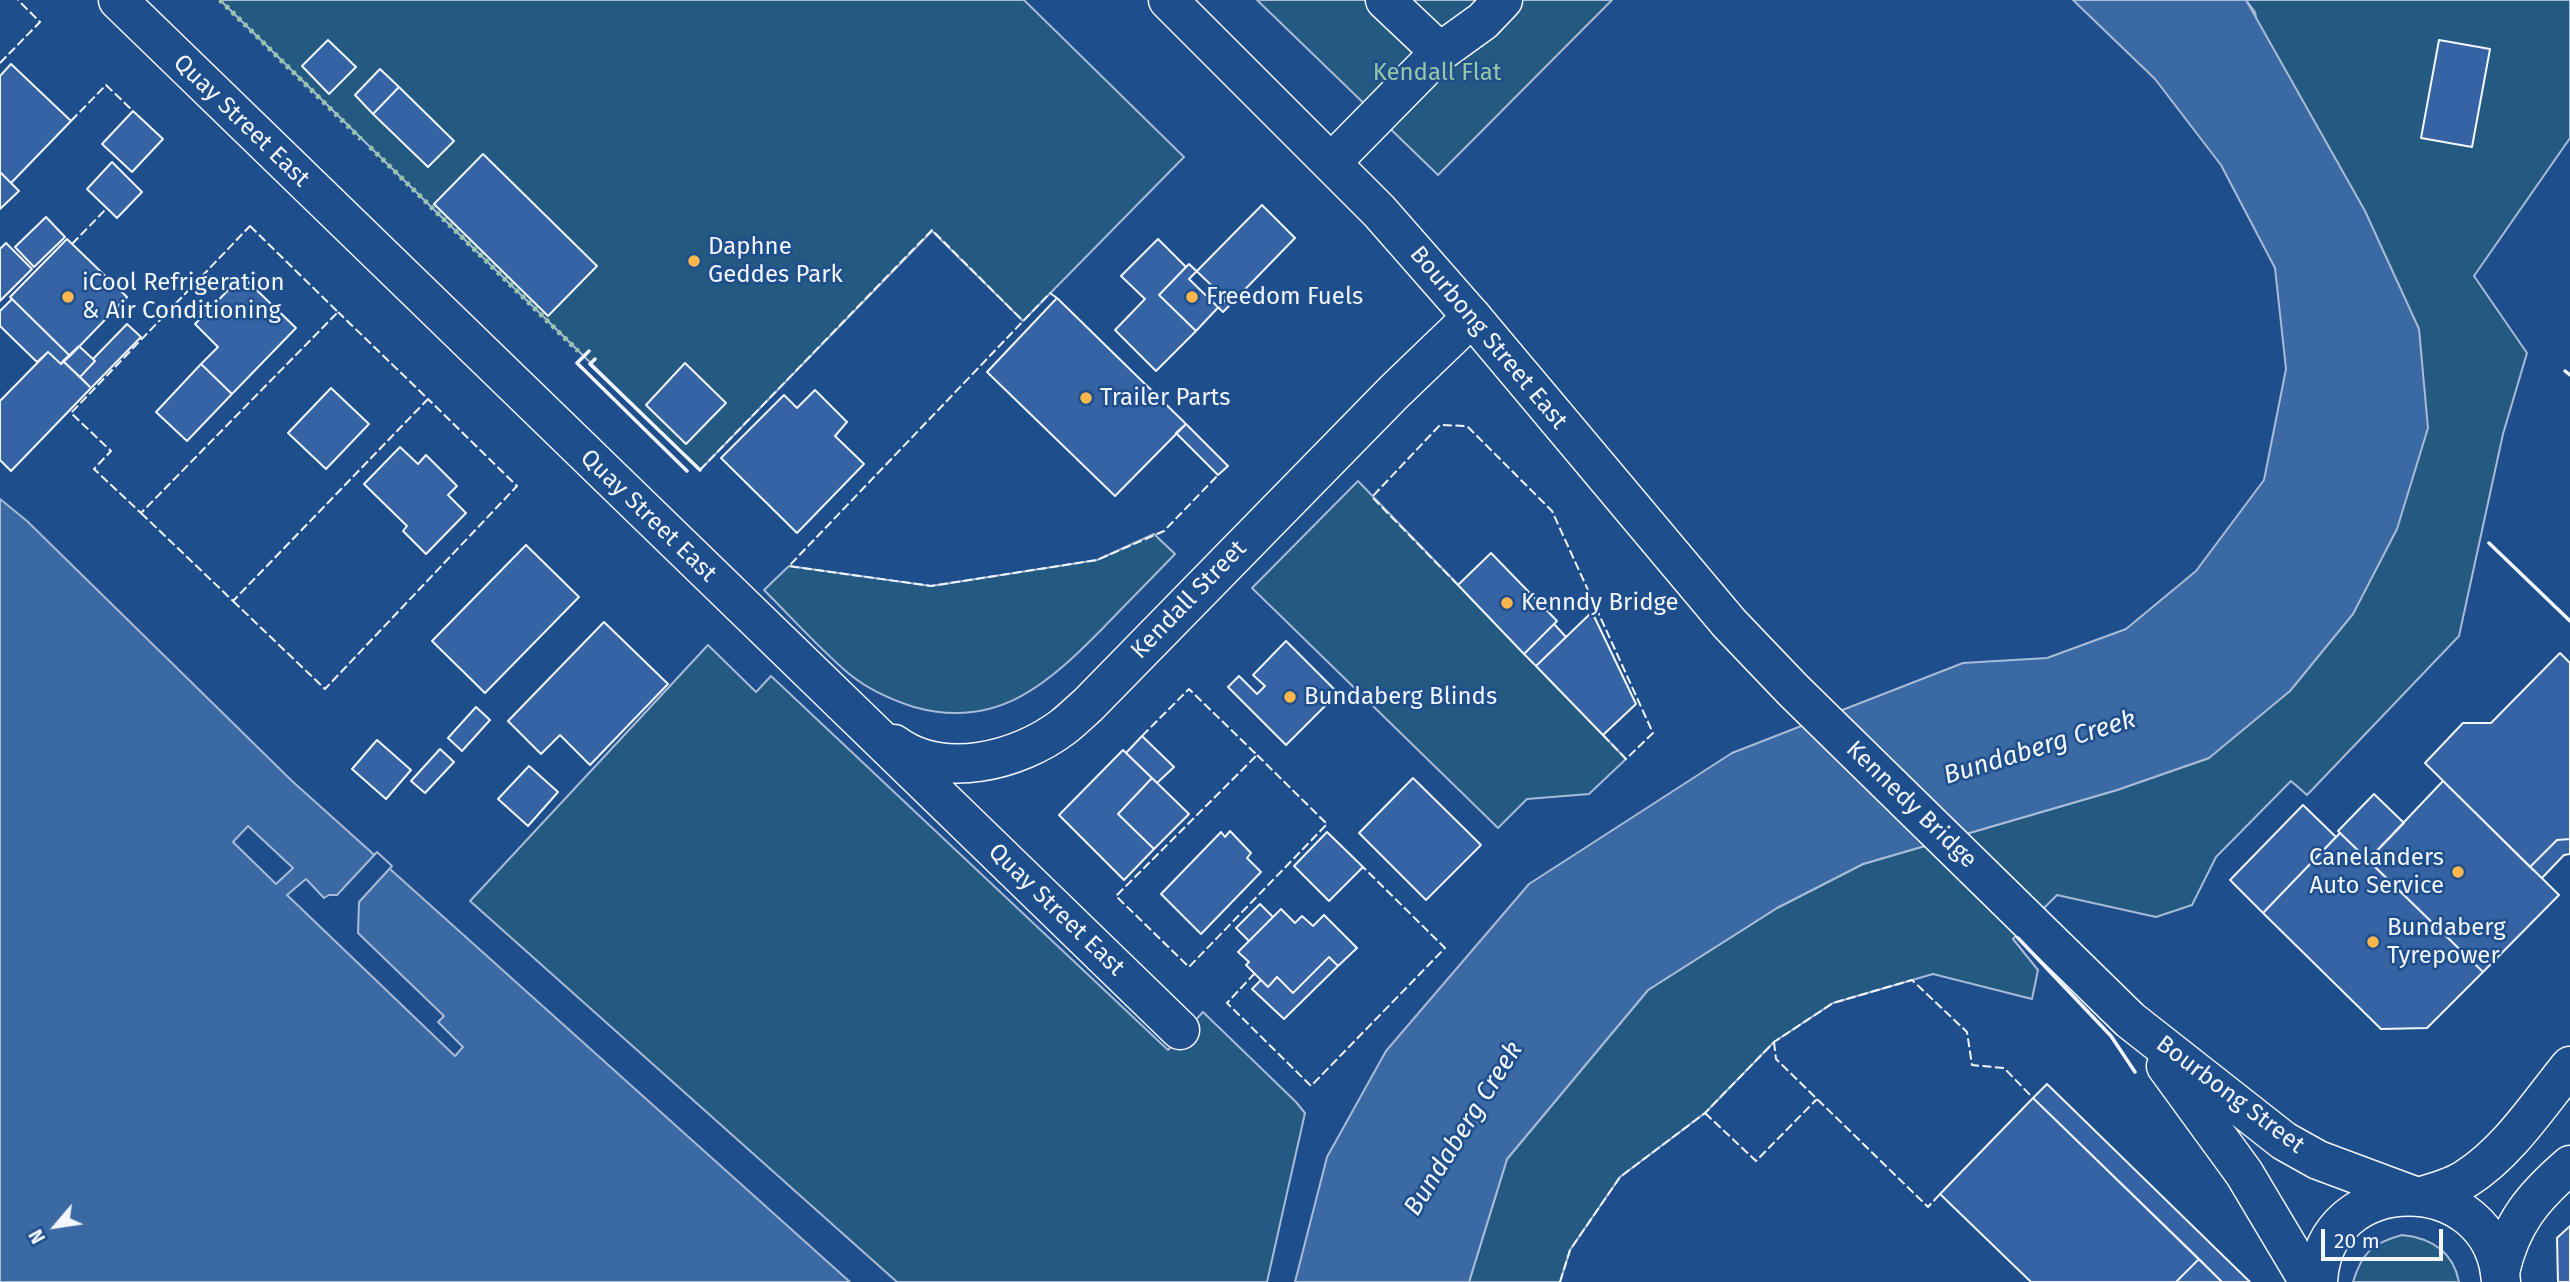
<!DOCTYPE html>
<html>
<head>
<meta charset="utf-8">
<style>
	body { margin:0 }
	#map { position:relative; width:2570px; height:1282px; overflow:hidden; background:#1f4e8c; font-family:"Fira Sans",sans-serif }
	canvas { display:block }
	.north { position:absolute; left:21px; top:1191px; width:70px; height:70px; -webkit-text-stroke:5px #1f4e8c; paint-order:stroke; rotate:241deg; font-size:19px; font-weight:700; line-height:28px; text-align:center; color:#f2f6ff }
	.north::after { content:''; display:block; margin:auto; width:24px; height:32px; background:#f2f6ff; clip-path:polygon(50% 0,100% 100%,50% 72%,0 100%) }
	.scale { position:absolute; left:2321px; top:1229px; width:122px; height:32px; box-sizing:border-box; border:4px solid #f2f6ff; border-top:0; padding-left:9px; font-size:21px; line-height:24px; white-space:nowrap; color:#f2f6ff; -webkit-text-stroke:5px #1f4e8c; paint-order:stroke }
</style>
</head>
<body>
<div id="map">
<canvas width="2570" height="1282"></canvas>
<div class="north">N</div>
<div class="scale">20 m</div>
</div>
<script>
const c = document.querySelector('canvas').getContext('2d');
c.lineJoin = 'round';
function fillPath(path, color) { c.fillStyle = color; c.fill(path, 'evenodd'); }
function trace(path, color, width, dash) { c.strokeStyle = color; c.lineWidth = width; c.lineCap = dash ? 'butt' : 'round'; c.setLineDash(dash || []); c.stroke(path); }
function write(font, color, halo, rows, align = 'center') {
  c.font = font + ' "Fira Sans",sans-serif'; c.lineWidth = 5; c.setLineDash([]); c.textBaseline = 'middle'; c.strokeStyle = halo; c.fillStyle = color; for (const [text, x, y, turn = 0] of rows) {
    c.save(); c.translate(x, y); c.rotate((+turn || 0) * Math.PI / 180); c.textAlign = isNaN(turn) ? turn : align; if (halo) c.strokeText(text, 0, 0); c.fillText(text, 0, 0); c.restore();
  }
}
const green = new Path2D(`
	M220,0H1024L1184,157L1023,321L932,231L700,470Z
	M1257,0H1612L1438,175Z
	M2246,0H2570V138L2474,276L2527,353L2503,434L2459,636L2307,795L2291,781L2216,857L2192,905L2156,917L2057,895L2013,939L2038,970L2032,999L1933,974L1833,1003L1774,1042L1705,1113L1620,1177L1570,1250L1560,1282H1469L1507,1159L1648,990L1777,908L1863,864L2117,790L2209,758L2353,614L2255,12Z
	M1358,481L1626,759L1589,794L1527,799L1498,828L1252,588Z
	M1154,534L1175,554C1151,579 1127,603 1104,627C1050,682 998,731 914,707C892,700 866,688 848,673C819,648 792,618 764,590L789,566L931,586L1097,560Z
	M708,645L756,692L771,676L1168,1050L1203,1012L1296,1102L1305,1113L1267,1282H897L470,901Z
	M2402,1235C2431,1238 2453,1251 2459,1282H2353C2362,1253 2372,1243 2402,1235Z`);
fillPath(green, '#245a82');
trace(green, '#a8bbd7', 2);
const water = new Path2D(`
	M2073,0H2246L2365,211L2419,329L2428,428L2397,529L2353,614L2290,691L2209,758L2117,790L1863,864L1777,908L1648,990L1507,1159L1469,1282H1295L1327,1157L1386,1051L1529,884L1732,753L1963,663L2047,658L2126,629L2196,571L2264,480L2286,369L2275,268L2221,165L2155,79Z
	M0,499L27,521L292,781L850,1282H0Z`);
fillPath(water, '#3b69a3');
trace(water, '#a8bbd7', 2);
const pier = new Path2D(`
	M248,826L293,868L276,884L233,842Z
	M377,852L392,866L359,902L358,933L444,1016L438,1022L463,1047L455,1056L287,895L306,879L324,898L329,895H337Z`);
fillPath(pier, '#1f4e8c');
trace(pier, '#a8bbd7', 2);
const building = new Path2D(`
	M328,40L356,67L329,94L302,66Z
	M2439,40L2490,49L2472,147L2421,138Z
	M11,64L71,121L11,183L0,172V76Z
	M380,69L399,87L373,114L355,95Z
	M399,87L454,141L428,167L373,114Z
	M133,111L163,139L132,172L102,144Z
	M483,154L597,266L548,316L434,204Z
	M112,162L142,192L117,218L87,189Z
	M0,172L19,191L0,209Z
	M1262,205L1295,238L1223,312L1189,279Z
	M46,217L65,237L34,267L15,247Z
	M67,239L127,297L70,356L10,297Z
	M1158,239L1186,267L1159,295L1196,331L1156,371L1115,330L1145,299L1121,276Z
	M6,243L32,269L0,301V249Z
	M1189,264L1226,299L1196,331L1159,295Z
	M242,276L296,328L232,394L201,364L218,347L195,324Z
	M1057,298L1186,424L1115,496L987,372Z
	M12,299L70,356L61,364L48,352L37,362L0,326V311Z
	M127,324L141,337L91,388L80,377L95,361L93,359Z
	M79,346L95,361L80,377L63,361Z
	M48,352L61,364L63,361L91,388L11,471L0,460V401Z
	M685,363L726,403L686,444L646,405Z
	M201,364L232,394L187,441L156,412Z
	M331,388L369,424L326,469L288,433Z
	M815,390L847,422L835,436L864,464L797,533L721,458L784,395L797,408Z
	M1186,424L1228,466L1218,475L1176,433Z
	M400,447L418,464L426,455L457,486L448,495L466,513L426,554L403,531L407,526L364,484Z
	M526,545L579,597L485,693L432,641Z
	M1491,553L1557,621L1524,654L1458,585Z
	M1592,612L1636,704L1603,735L1536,666Z
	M604,622L668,684L590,765L560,735L541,754L508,721Z
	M1554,624L1566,637L1536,666L1524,654Z
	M1286,641L1338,693L1286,745L1228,687L1239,676L1257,694L1265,686L1253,675Z
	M2560,653L2570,663V839L2557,840L2530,867L2425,763L2463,723H2491Z
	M476,707L490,720L462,751L448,738Z
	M1142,736L1174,767L1157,783L1126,753Z
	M377,740L411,770L386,799L352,769Z
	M440,749L454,762L425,793L411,781Z
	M1123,750L1152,778L1118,814L1154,849L1124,880L1059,815Z
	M529,766L558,792L528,826L498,799Z
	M1152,778L1189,814L1154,849L1118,814Z
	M1413,778L1481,845L1426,900L1359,833Z
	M2443,781L2559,895L2483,972L2368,860Z
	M2374,794L2404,823L2368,860L2338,831Z
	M2303,805L2336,837L2263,913L2230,880Z
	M1230,831L1251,853L1247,858L1261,872L1201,934L1161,894L1221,832L1225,837Z
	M1327,832L1363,867L1329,901L1294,866Z
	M2340,833L2483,972L2427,1028L2381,1029L2263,913Z
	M2570,839V854L2564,855L2542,878L2530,867L2557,840Z
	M1260,904L1273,917L1249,941L1236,928Z
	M1281,909L1295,923L1302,916L1313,926L1324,915L1357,948L1338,966L1329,957L1293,993L1277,977L1268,987L1246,965L1249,962L1238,952Z
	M1329,957L1338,966L1284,1019L1252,989L1261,980L1268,987L1277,977L1293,993Z
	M2047,1084L2250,1282H2222L2033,1098Z
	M2033,1098L2199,1259L2176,1282H2031L1940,1194Z
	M2570,1226V1282H2558L2557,1238Z
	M2199,1259L2222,1282H2176Z`);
fillPath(building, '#3563a3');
trace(building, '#f2f6ff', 2);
const minor = new Path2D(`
	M118,0L1180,1030
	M1385,0L1440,52
	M1332,162L1440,52L1483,21L1503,0
	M894,744C943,780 1018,761 1063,727C1072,720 1080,712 1088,705L1394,392L1472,317
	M2422,1196C2438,1191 2454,1187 2467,1178C2509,1151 2539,1104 2570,1066
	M2500,1272C2511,1223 2533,1197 2570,1165`);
const major = new Path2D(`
	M1168,0L1379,211L1472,317L1729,623L1793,690L2130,1020L2284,1141L2318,1160L2412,1195
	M2166,1066L2244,1173L2309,1282
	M2318,1282C2323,1168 2494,1168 2501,1282`);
trace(minor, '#f2f6ff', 41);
trace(major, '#f2f6ff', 41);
trace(minor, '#1f4e8c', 38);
trace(major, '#1f4e8c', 38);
trace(new Path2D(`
	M220,0L361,139
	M370,147L578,351`), '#97c8a6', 5, [3.5, 5]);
trace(new Path2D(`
	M0,63L40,22L18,0
	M71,121L106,85L133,111
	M250,226L338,312L141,513L94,469L111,451L71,413Z
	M72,244L107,208
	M1057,298L1050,293L789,566L931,586L1097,560L1164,531L1218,475
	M700,470L932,230L1023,321
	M141,513L233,601L428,399L338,312
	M1458,585L1372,497L1440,425L1467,426L1552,511L1653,733L1626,759L1603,735
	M233,601L325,689L517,486L428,399
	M1142,736L1189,689L1257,755
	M1257,755L1327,824L1189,967L1116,896Z
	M1255,973L1227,1003L1311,1086L1445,948L1363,867
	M1774,1042L1776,1059L1928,1207L1940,1194
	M1705,1113L1756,1161L1817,1099
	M1560,1282L1570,1250L1620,1177L1705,1113L1774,1042L1833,1003L1912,980L1967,1032L1972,1065L2004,1068L2033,1098`), '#f2f6ff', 2, [9, 3.5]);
trace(new Path2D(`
	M589,351L577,363L687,471
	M595,359L590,364L700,470
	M2565,371L2570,375
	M2489,543L2570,621
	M2018,938L2111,1036L2135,1072`), '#f2f6ff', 3.5);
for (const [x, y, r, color] of [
	[694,261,7,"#ffb74d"],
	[68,297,7,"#ffb74d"],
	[1192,297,7,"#ffb74d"],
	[1086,398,7,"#ffb74d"],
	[1507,603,7,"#ffb74d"],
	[1290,697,7,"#ffb74d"],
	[2458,872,7,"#ffb74d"],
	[2373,942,7,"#ffb74d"]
]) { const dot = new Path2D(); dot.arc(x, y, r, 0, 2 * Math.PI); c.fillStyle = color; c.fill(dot); trace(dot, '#1f4e8c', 2.5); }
write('24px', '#97c8a6', '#1f4e8c', [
	["Kendall Flat",1437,73]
]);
write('24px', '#f2f6ff', '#1f4e8c', [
	["Quay Street East",241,121,44],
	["Bourbong Street East",1488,338,50],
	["Quay Street East",648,516,44],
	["Kendall Street",1189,600,-46],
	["Kennedy Bridge",1911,805,44],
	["Quay Street East",1056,910,44],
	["Bourbong Street",2230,1095,37]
]);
write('24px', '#f2f6ff', '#1f4e8c', [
	["Daphne",708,247],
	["Geddes Park",708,275],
	["iCool Refrigeration",82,283],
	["& Air Conditioning",82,311],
	["Freedom Fuels",1206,297],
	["Trailer Parts",1100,398],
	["Kenndy Bridge",1521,603],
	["Bundaberg Blinds",1304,697],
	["Canelanders",2444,858,"right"],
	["Auto Service",2444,886,"right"],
	["Bundaberg",2387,928],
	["Tyrepower",2387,956]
], 'left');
write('italic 26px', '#f2f6ff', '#1f4e8c', [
	["Bundaberg Creek",2040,748,-17],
	["Bundaberg Creek",1464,1129,-58]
]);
</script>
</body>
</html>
